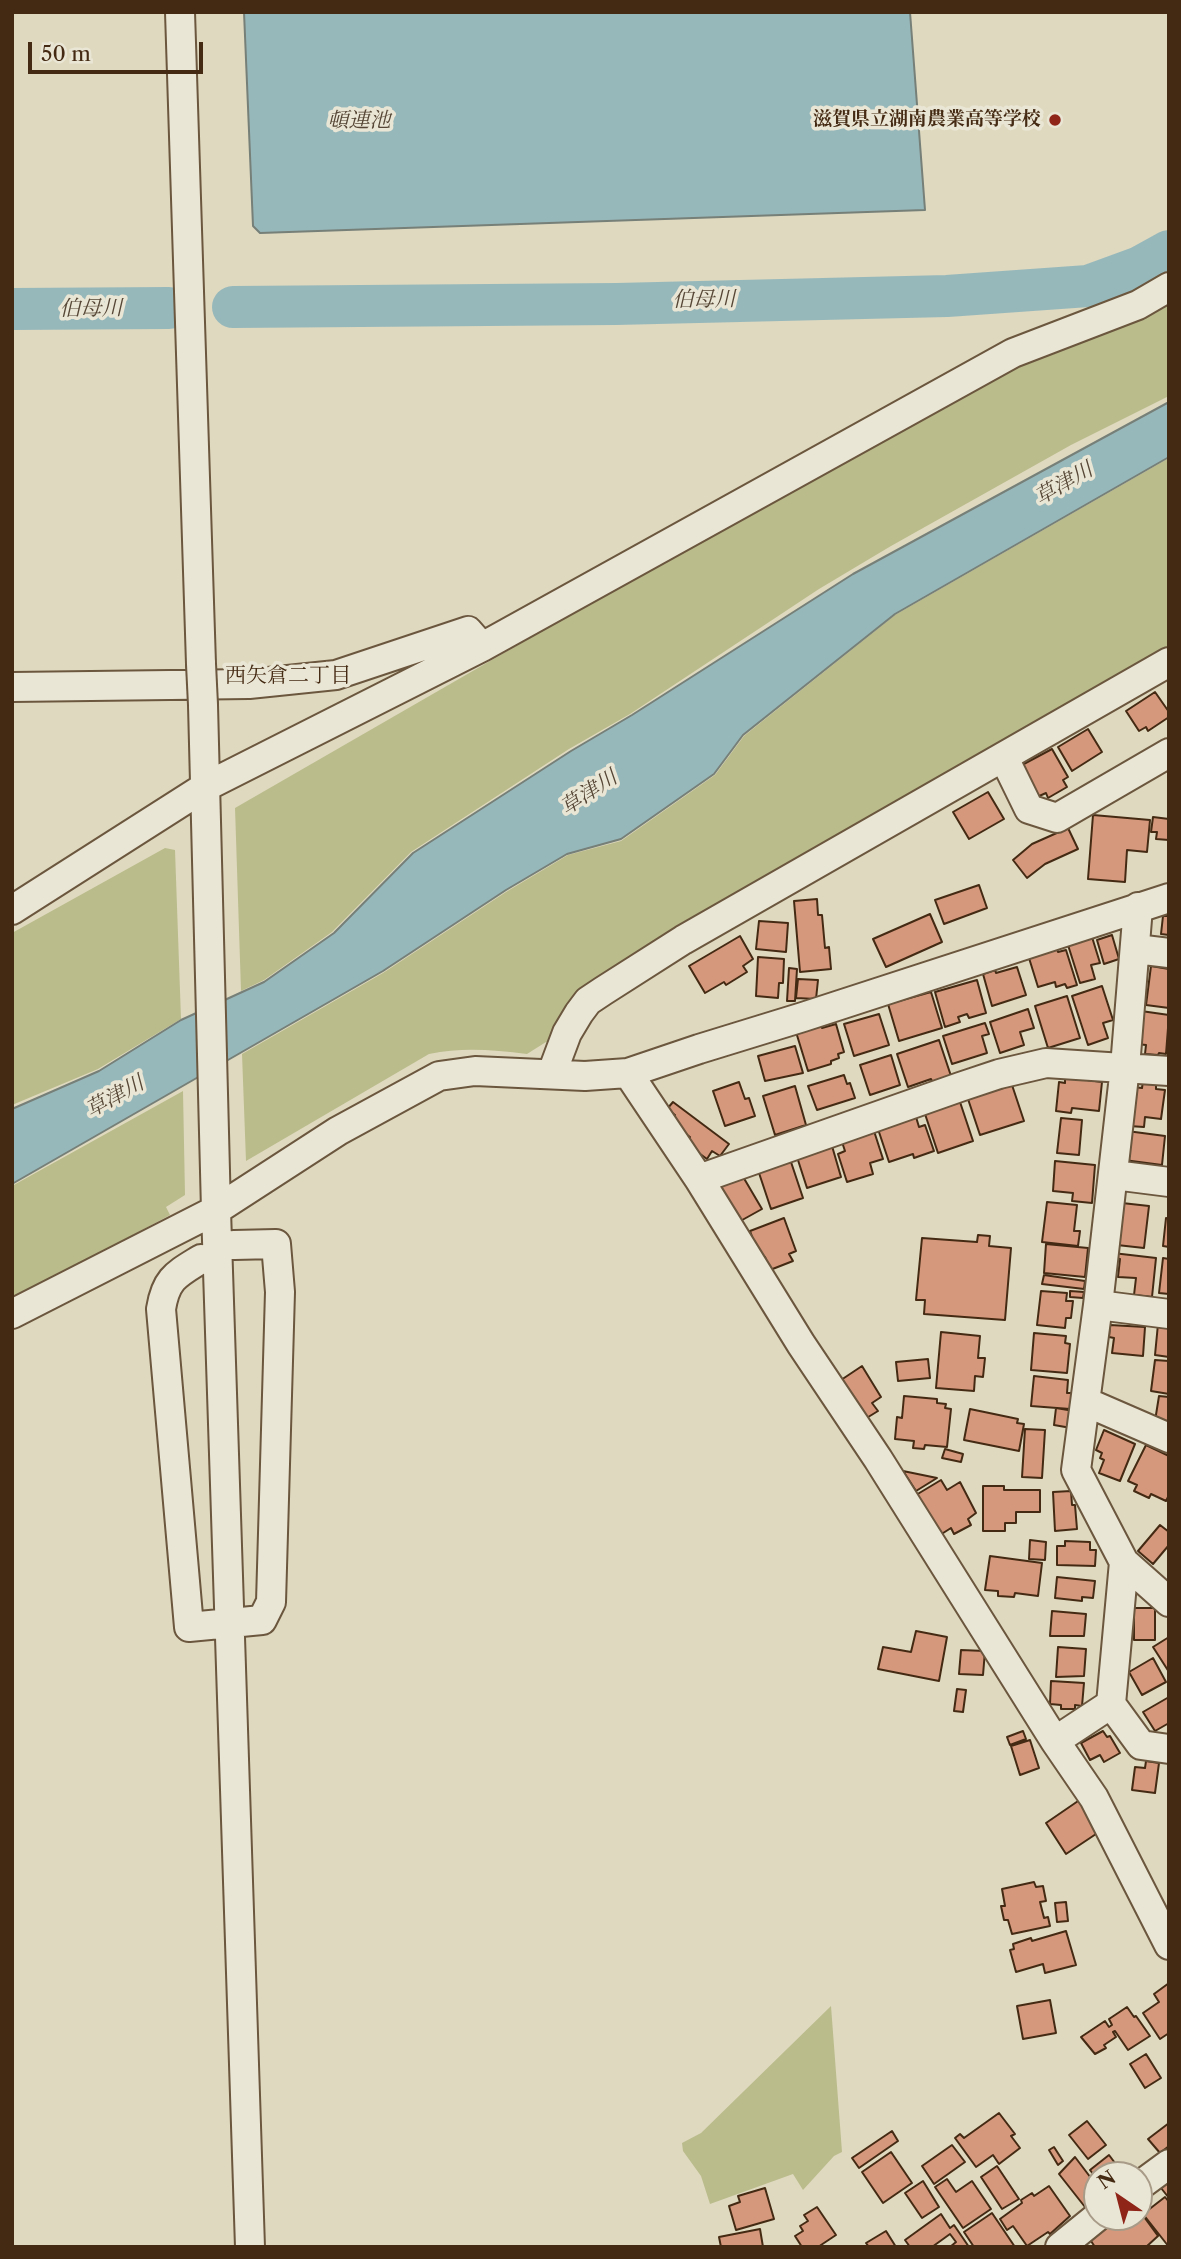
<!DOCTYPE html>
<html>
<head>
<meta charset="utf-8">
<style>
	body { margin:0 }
	#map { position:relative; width:1181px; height:2259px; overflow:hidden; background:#dfd9bf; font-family:"Libre Caslon Text",serif }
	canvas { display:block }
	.frame { position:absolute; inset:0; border:14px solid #442a13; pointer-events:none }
	.north { position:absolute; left:1083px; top:2161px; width:70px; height:70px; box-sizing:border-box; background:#eae6d5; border:2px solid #a89b87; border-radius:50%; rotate:325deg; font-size:19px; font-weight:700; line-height:28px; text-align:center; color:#442a13 }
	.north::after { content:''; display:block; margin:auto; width:24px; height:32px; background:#8f2418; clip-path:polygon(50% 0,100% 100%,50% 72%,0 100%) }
	.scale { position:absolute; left:28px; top:42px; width:175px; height:32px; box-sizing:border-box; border:4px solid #442a13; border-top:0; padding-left:9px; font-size:21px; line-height:24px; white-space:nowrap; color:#442a13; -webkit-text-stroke:5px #eae6d5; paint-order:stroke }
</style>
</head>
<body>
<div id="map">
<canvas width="1181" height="2259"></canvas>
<div class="frame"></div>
<div class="north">N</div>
<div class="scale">50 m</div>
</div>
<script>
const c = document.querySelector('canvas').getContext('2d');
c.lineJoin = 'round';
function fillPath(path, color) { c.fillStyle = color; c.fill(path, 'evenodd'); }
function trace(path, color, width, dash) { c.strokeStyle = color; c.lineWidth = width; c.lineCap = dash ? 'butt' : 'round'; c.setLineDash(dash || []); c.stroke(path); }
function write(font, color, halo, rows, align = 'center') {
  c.font = font + ' "Libre Caslon Text","Noto Serif JP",serif'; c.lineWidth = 7; c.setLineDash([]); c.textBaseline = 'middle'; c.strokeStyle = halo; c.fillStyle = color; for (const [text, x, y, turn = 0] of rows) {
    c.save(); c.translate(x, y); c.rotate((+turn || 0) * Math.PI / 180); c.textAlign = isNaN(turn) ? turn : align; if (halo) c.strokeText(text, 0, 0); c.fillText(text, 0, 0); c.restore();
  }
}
fillPath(new Path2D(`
	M1169,292V396L1071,445L891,546L819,589L630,714L569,749L411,852L332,932L264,980L241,991L235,808L1014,359Z
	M1169,458V649L594,981L552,1043L546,1042L527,1054C493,1050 463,1047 429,1054L246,1161L242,1054L383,973L506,892L568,855L621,841L715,775L744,736L895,615Z
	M165,848L175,850L181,1019L98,1069L12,1105V933Z
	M183,1091L185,1195L166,1207L170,1215L12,1300V1186Z
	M831,2006L842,2152L834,2156L803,2190L793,2174L710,2204L701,2176L683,2151L682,2143L701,2133Z`), '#babc8c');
const water = new Path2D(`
	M244,12H910L925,210L260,233L253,226Z
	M1169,402V457L895,614L743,735L714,774L621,839L567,854L506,890L383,971L12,1184V1109L99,1071L181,1020L264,982L334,933L413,853L571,751L632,715L853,574Z`);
fillPath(water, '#97b8bb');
trace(water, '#767f78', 2);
trace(new Path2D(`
	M233,307L616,304L947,296L1088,286L1140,267L1169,251
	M12,309L169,308`), '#97b8bb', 42);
const building = new Path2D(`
	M1155,692L1169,712V717L1148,731L1146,727L1139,731L1126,711Z
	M1088,729L1102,752L1072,771L1058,747Z
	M1052,749L1068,777L1063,780L1067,787L1048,798L1046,793L1037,797L1020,766Z
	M988,792L1004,819L969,839L953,812Z
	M1093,815L1150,820L1147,852L1127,850L1125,882L1088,879Z
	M1153,817L1169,819V840L1156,839L1157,832H1151Z
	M1068,828L1078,849L1045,864L1027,878L1013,860L1032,844Z
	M979,885L987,908L944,924L935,900Z
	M817,899L818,915H822L825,948L829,947L831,969L800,972L794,901Z
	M930,914L942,942L886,967L873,939Z
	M1163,916H1169V935L1161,934Z
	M759,921L788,923L786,952L756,949Z
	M1112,935L1119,959L1104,964L1097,940Z
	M740,936L753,959L743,966L747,972L726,985L724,982L705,993L689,966Z
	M1092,937L1100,963L1091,965L1095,979L1080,983L1068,945Z
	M1057,949L1058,952L1066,950L1077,985L1067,988L1065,984L1056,987L1055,982L1038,987L1029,958Z
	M758,957L784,959L783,983H779L778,998L756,996Z
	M1151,966L1169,969V1008L1146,1005Z
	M1017,967L1026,995L992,1006L983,974L995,970L996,973Z
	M789,968L797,969L795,1001H787Z
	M798,979L818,980L816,999L796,998Z
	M977,980L986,1013L969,1018L967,1014L958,1017L960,1022L945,1027L935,992Z
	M1102,986L1113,1020L1103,1023L1108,1038L1088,1045L1072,996Z
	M931,992L942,1028L899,1041L888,1004Z
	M1067,996L1080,1038L1048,1048L1035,1006Z
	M1028,1009L1034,1028L1020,1032L1024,1045L1000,1053L990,1022Z
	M1141,1011L1169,1015L1166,1054L1159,1053L1158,1055L1145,1054L1146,1045L1137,1044Z
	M879,1014L889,1045L854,1056L844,1024Z
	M985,1023L989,1034L982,1036L987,1053L952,1064L943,1036Z
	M821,1024L822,1028L836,1024L844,1052L838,1054L839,1058L831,1061V1064L808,1071L796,1032Z
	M939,1040L952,1079L934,1085L931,1079L908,1087L897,1054Z
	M795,1046L803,1073L765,1081L758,1056Z
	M891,1055L900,1085L870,1095L860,1065Z
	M844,1075L847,1084L850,1083L855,1098L817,1110L808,1086Z
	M1065,1077L1102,1082L1099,1111L1072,1108L1071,1113L1056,1111L1059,1082L1065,1083Z
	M1143,1081L1156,1083V1089L1165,1090L1161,1119L1145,1117L1144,1127L1129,1126L1133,1087L1142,1088Z
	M739,1082L745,1099L749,1098L755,1116L725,1126L713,1091Z
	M1012,1085L1024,1121L980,1135L968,1099Z
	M795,1086L806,1125L775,1135L763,1096Z
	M673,1102L729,1144L720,1156L712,1151L707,1159L685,1143L690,1137L669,1122L675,1115L667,1109Z
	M960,1102L973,1141L938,1153L925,1114Z
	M916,1117L919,1127L925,1125L934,1151L914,1158L913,1154L889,1162L878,1129Z
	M1061,1118L1082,1120L1079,1155L1057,1153Z
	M874,1131L883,1159L870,1163L873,1174L847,1182L838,1154L845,1151L842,1142Z
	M1127,1131L1165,1136L1162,1165L1124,1160Z
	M832,1146L841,1177L807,1188L797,1157Z
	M790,1159L803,1198L771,1209L758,1170Z
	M1055,1161L1095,1165L1092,1203L1072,1201L1073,1193L1053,1191Z
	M742,1175L762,1209L735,1224L715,1190Z
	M1047,1202L1077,1205L1074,1231H1080L1078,1246L1042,1242Z
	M1122,1203L1149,1206L1144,1248L1117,1245Z
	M784,1218L796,1251L789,1254L793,1261L770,1270L765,1257L760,1259L750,1231Z
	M1166,1218L1169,1219V1247L1163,1246Z
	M978,1235L990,1236L989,1246L1011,1248L1005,1320L924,1314L925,1300H916L922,1238L977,1242Z
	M1046,1244L1088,1248L1085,1277L1044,1273Z
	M1113,1253L1156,1258L1152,1297L1134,1295L1136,1278L1118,1277L1120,1259L1113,1258Z
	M1163,1258L1169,1259V1294L1159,1293Z
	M1044,1275L1085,1281L1084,1289L1042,1284Z
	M1041,1291L1067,1293L1066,1301H1073L1071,1318H1066L1065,1328L1037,1325Z
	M1070,1291L1084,1292L1083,1298L1070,1297Z
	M1158,1324L1169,1325V1357L1155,1355Z
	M1110,1325L1145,1327L1143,1356L1112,1353L1114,1338L1109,1337Z
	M941,1332L980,1336L978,1358H985L983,1377L975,1376L974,1391L936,1388Z
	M1034,1333L1066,1336L1065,1343L1070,1344L1067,1373L1031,1370Z
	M928,1359L930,1378L898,1381L896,1362Z
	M1155,1360L1169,1361V1394L1151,1391Z
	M862,1366L881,1397L872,1403L878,1411L865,1419L841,1380Z
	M1034,1376L1068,1380L1067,1393H1072L1070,1409L1031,1406Z
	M904,1396L937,1399V1403L946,1404L945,1408L951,1409L947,1447L925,1445L924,1449L913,1448L914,1441L895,1439L897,1417L902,1418Z
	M1159,1396L1169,1397V1423L1155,1421Z
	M1056,1408L1074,1411L1071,1428L1054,1425Z
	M970,1409L1018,1419L1017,1423L1024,1424L1019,1451L964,1440Z
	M1025,1429L1045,1430L1042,1478L1022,1477Z
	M1104,1430L1135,1444L1120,1481L1099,1473L1104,1460L1100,1458L1102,1453L1096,1450Z
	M1146,1445L1169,1456V1495L1166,1501L1151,1494L1149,1498L1134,1491L1137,1485L1128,1481Z
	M945,1449L963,1454L961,1462L942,1458Z
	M903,1471L937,1478L916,1491Z
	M941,1480L947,1490L960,1482L976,1513L968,1519L971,1525L954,1534L951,1528L940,1535L916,1495Z
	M983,1486H1004V1490H1040V1512H1016V1523H1005V1531H983Z
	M1071,1491L1072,1505H1075L1077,1529L1055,1531L1053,1492Z
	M1160,1525L1169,1532V1545L1153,1564L1138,1551Z
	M1030,1540L1046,1542L1045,1560L1029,1559Z
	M1065,1541L1090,1542V1550H1096L1095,1566L1057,1565V1546H1065Z
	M990,1556L1042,1563L1038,1596L1015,1593L1014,1597L998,1596V1591L985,1590Z
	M1057,1577L1095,1581L1093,1598L1082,1597V1601L1055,1598Z
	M1134,1608H1155V1640H1134Z
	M1052,1611L1086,1614L1084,1636H1050Z
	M916,1631L947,1637L939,1681L878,1669L883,1647L911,1652Z
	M1169,1637V1672L1153,1647Z
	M1058,1647L1086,1649L1084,1676L1056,1677Z
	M961,1650L985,1651L983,1675L959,1674Z
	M1153,1658L1166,1682L1142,1695L1129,1672Z
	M1051,1681L1084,1683L1082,1706L1075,1705V1709H1061V1705L1050,1704Z
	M957,1689L966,1690L963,1712L954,1711Z
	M1169,1697V1723L1155,1731L1143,1712Z
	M1023,1731L1026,1739L1010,1745L1007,1737Z
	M1103,1731L1107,1737L1110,1736L1120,1753L1104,1762L1100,1755L1090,1760L1081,1743Z
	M1030,1740L1039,1768L1020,1775L1011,1746Z
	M1146,1761L1159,1763L1155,1793L1132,1790L1135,1767L1145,1768Z
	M1081,1799L1099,1832L1066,1854L1046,1823Z
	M1034,1882L1036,1887L1043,1886L1046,1901L1040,1902L1044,1918L1048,1917L1050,1926L1012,1934L1008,1920H1004L1001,1906H1005L1002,1889Z
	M1066,1902L1068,1921L1057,1922L1055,1903Z
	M1066,1931L1076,1965L1045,1973L1043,1964L1016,1972L1010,1950L1014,1949L1013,1944L1031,1938L1032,1941Z
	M1169,1983V2033L1160,2039L1143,2013L1159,2002L1154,1994Z
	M1050,2000L1056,2033L1023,2039L1017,2006Z
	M1127,2007L1134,2017L1136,2016L1150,2036L1128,2050L1115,2031L1113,2032L1116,2037L1104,2045L1106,2048L1095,2054L1081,2037L1105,2021L1109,2027L1112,2025L1109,2019Z
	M1146,2054L1161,2078L1145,2088L1130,2064Z
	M999,2113L1015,2134L1011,2136L1020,2148L999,2164L993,2155L976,2167L955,2138L960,2134L964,2138Z
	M1087,2121L1106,2145L1088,2159L1069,2135Z
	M1169,2123V2146L1160,2153L1148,2139Z
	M892,2131L898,2141L859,2168L852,2158Z
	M952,2145L965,2162L934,2184L922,2166Z
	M1054,2147L1063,2161L1058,2165L1049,2150Z
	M891,2152L912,2183L883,2203L862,2172Z
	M1109,2155L1121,2171L1116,2175H1097V2179L1090,2170Z
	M1075,2157L1097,2186V2198L1085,2207L1059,2174Z
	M997,2166L1019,2199L1002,2209L981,2177Z
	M1169,2175V2198L1157,2183Z
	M947,2179L956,2192L972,2181L991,2209L963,2228L935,2187Z
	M923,2181L939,2207L922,2218L905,2193Z
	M1049,2186L1070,2216L1050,2234L1048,2232L1027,2246L1013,2226L1007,2230L1000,2219L1022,2203L1021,2200L1032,2193L1034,2196Z
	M765,2188L774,2219L736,2230L729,2206L740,2202L738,2196Z
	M1165,2197L1169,2202V2247L1143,2214Z
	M817,2207L836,2235L818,2247H802L795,2236L803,2231L800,2226L808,2221L804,2215Z
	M1139,2210L1158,2236L1146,2247H1095L1089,2238L1111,2222L1109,2219L1112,2217H1139Z
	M992,2213L1015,2247H974L964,2232Z
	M941,2214L950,2228L954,2225L969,2247H950L956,2242L950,2234L932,2247H910L905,2240Z
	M760,2229L763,2247H721L719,2237Z
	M886,2231L896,2247H869L866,2243Z`);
fillPath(building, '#d6987d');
trace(building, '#442a13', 2);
const minor = new Path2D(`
	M180,12L201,664
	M12,687L249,684L336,675L468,631L482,647
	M203,705L216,1210L250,2247
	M1004,758L1029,809L1057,818L1169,753
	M1138,907L1125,1067L1098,1305L1169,1314
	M12,910L205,787L482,647L1013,353L1138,305L1169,287
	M1136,949L1169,953
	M552,1073L567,1033L579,1013L588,1001L603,991L683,940L1169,662
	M628,1073L699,1179L801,1344L878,1459L1055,1741L1094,1798L1169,1945
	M1114,1175L1169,1182
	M699,1179L960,1087L999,1074L1046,1063L1169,1071
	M201,1259C177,1274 166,1278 161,1309L189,1627L262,1620L271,1602L280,1292L276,1244L234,1245
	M12,1314L216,1210L338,1131L439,1076L475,1071L585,1076L628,1073L699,1049L803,1017L1169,898
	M1086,1402L1169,1438
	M1124,1562L1169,1602
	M1111,1704L1141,1745L1169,1749
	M1055,1741L1111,1704L1124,1562L1076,1470L1098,1305
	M1139,2186L1169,2164
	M1060,2247L1097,2217`);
trace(minor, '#6b563e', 32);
trace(minor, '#eae6d5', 28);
const minorBridge = new Path2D(`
	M201,664L203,705`);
trace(minorBridge, '#6b563e', 32, []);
trace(minorBridge, '#eae6d5', 28);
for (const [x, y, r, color] of [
	[1055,120,7,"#8f2418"]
]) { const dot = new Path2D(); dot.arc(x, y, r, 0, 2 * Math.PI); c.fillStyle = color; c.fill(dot); trace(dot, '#eae6d5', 2.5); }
write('bold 19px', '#442a13', '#eae6d5', [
	["滋賀県立湖南農業高等学校",1041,120]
], 'right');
write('italic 21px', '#554635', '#eae6d5', [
	["頓連池",359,121],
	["伯母川",704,300,-1],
	["伯母川",91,309,-1],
	["草津川",1064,484,-30],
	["草津川",589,793,-33],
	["草津川",115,1097,-29]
]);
write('21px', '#442a13', '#eae6d5', [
	["西矢倉二丁目",288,676]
]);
</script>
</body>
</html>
